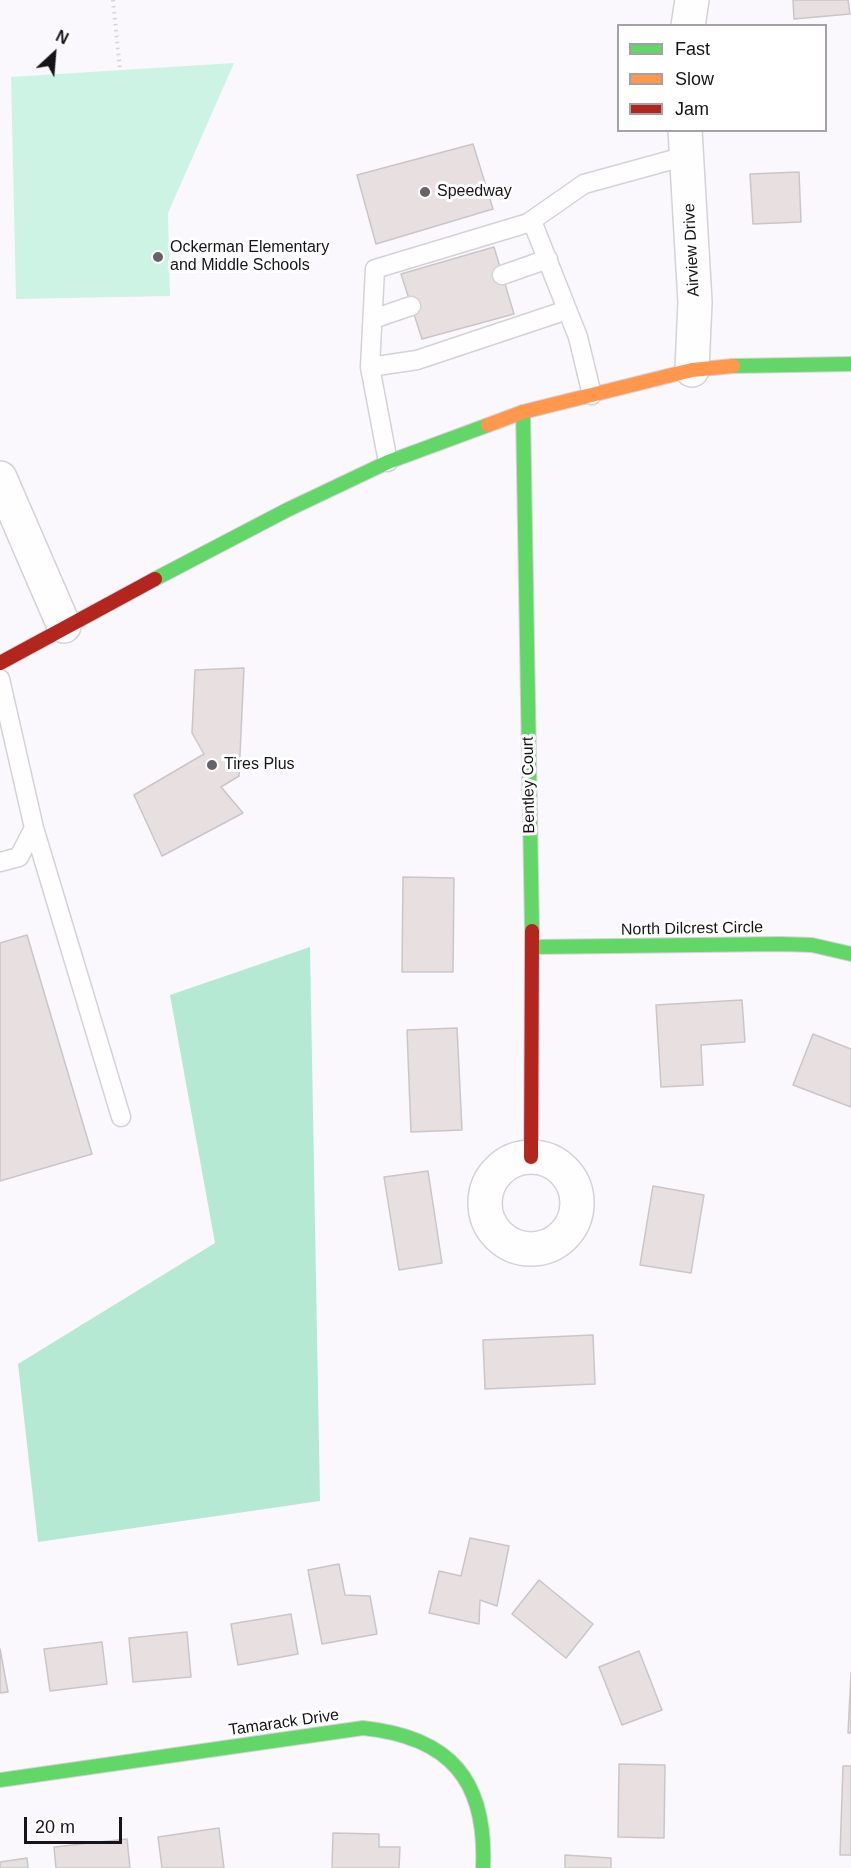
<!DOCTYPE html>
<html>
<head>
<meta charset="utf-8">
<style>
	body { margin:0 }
	#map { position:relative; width:851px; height:1868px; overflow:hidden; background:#faf7fd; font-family:Helvetica,sans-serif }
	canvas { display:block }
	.legend { position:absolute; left:617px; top:24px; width:210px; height:108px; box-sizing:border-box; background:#fff; border:2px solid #a2a1a3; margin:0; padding:8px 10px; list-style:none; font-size:18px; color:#161418 }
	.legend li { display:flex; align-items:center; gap:12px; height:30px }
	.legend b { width:30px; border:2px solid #a2a1a3 }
	.north { position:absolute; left:24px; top:24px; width:60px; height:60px; -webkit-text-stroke:4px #fff; paint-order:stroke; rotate:26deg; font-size:16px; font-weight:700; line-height:24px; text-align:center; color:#161418 }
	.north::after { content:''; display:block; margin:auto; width:21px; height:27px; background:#161418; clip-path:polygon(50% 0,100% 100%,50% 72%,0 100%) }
	.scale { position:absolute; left:24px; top:1817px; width:98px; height:27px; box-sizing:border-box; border:3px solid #161418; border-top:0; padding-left:8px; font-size:18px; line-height:21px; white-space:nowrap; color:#161418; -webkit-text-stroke:4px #fff; paint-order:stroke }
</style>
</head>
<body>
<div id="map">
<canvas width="851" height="1868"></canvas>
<ul class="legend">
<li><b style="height:8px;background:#63d668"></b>Fast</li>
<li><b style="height:8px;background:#ff974d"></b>Slow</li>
<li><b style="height:8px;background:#b3261e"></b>Jam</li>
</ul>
<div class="north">N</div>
<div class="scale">20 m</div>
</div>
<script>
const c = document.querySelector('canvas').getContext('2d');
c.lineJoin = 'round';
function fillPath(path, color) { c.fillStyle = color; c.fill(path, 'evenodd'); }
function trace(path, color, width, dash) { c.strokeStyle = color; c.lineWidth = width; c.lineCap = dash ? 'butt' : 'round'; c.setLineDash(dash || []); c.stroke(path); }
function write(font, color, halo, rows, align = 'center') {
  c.font = font + ' Helvetica,sans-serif'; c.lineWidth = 6; c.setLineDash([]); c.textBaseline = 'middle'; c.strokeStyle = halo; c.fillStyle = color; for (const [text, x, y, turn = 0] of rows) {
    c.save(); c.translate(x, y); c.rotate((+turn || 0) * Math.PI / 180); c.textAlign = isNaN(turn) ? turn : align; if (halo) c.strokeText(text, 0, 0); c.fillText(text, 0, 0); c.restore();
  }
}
fillPath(new Path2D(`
	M234,63L168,213L170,296L16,299L11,77Z`), '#cdf3e4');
fillPath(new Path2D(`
	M310,947L320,1501L38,1542L18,1364L215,1243L170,995Z`), '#b5e9d4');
const building = new Path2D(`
	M793,0H848L850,14L794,19Z
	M473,144L493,209L376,244L357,175Z
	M799,172L801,222L753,224L750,174Z
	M494,247L514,314L422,339L401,274Z
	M244,668L239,776L221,787L243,813L162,856L134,795L204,754L192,733L195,670Z
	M403,877L454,878L453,972H402Z
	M27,935L92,1154L0,1181V943Z
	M742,1000L745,1042L701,1045L703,1085L661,1087L656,1005Z
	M457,1028L462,1130L411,1132L407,1030Z
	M813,1034L851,1049V1107L793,1085Z
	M428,1171L442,1263L399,1270L384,1177Z
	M653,1186L704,1195L691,1273L640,1265Z
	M593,1335L595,1384L485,1389L483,1340Z
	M470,1538L509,1546L497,1606L480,1600L479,1624L429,1613L439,1571L461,1576Z
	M339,1564L345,1595L370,1596L377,1634L322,1644L308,1570Z
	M539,1580L593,1624L566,1658L512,1614Z
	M291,1614L298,1654L238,1665L231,1624Z
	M187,1632L191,1677L133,1682L129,1638Z
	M102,1642L107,1684L50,1691L44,1649Z
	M0,1649L8,1692L0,1693Z
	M639,1651L662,1710L622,1725L599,1667Z
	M851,1673V1733H848Z
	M619,1764L665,1765L664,1838L618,1837Z
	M843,1766H851V1855H840Z
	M219,1828L224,1868H162L158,1837Z
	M333,1833L379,1834V1847H400L399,1868H332Z
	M127,1839L130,1868H56L54,1847Z
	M565,1855L611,1858V1868H565Z
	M27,1858L28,1868H0V1862Z`);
fillPath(building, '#e7dfe0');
trace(building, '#cac6c8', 1.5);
const lane = new Path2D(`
	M532,221L578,337L592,395
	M502,275L548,259
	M373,319L411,306
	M370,367L417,360L567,310
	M388,462L370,367L375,269L528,223L584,184L686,156
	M0,679L34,828L19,857L0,862
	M34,828L121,1117`);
const street = new Path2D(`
	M688,26L692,0
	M685,130L695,302L692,370
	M0,478L64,626
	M485 1203a46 46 0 1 1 92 0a46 46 0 1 1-92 0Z`);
const fast = new Path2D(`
	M733,366L851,364
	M523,412L532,931
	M155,579L287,510L388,462L488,425
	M532,947L781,944L812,945L851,954
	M0,1780L363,1728C451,1737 487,1781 483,1868`);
const slow = new Path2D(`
	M488,425L523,412L692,370L733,366`);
const jam = new Path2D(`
	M0,663L155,579
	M531,1157L532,931`);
trace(lane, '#d4d2d7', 21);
trace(street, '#d4d2d7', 36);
trace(fast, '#d4d2d7', 16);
trace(slow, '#d4d2d7', 16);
trace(jam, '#d4d2d7', 16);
trace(new Path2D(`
	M113,0L120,70`), '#d6d5d7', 4, [1.5, 4.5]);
trace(lane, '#fefeff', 18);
trace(street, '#fefeff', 33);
trace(fast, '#63d668', 14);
trace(slow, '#ff974d', 14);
trace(jam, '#b3261e', 14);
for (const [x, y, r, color] of [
	[425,192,6,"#666368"],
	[158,257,6,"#666368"],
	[212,765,6,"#666368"]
]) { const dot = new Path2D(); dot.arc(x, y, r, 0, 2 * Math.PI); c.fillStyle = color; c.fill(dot); trace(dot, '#fff', 2); }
write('16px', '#161418', '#fff', [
	["Speedway",437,192],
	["Ockerman Elementary",170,248],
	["and Middle Schools",170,266],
	["Tires Plus",224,765]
], 'left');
write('16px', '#161418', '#fff', [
	["Airview Drive",692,250,-93],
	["Bentley Court",529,785,-91],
	["North Dilcrest Circle",692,929,-1],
	["Tamarack Drive",284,1723,-8]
]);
</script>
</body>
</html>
